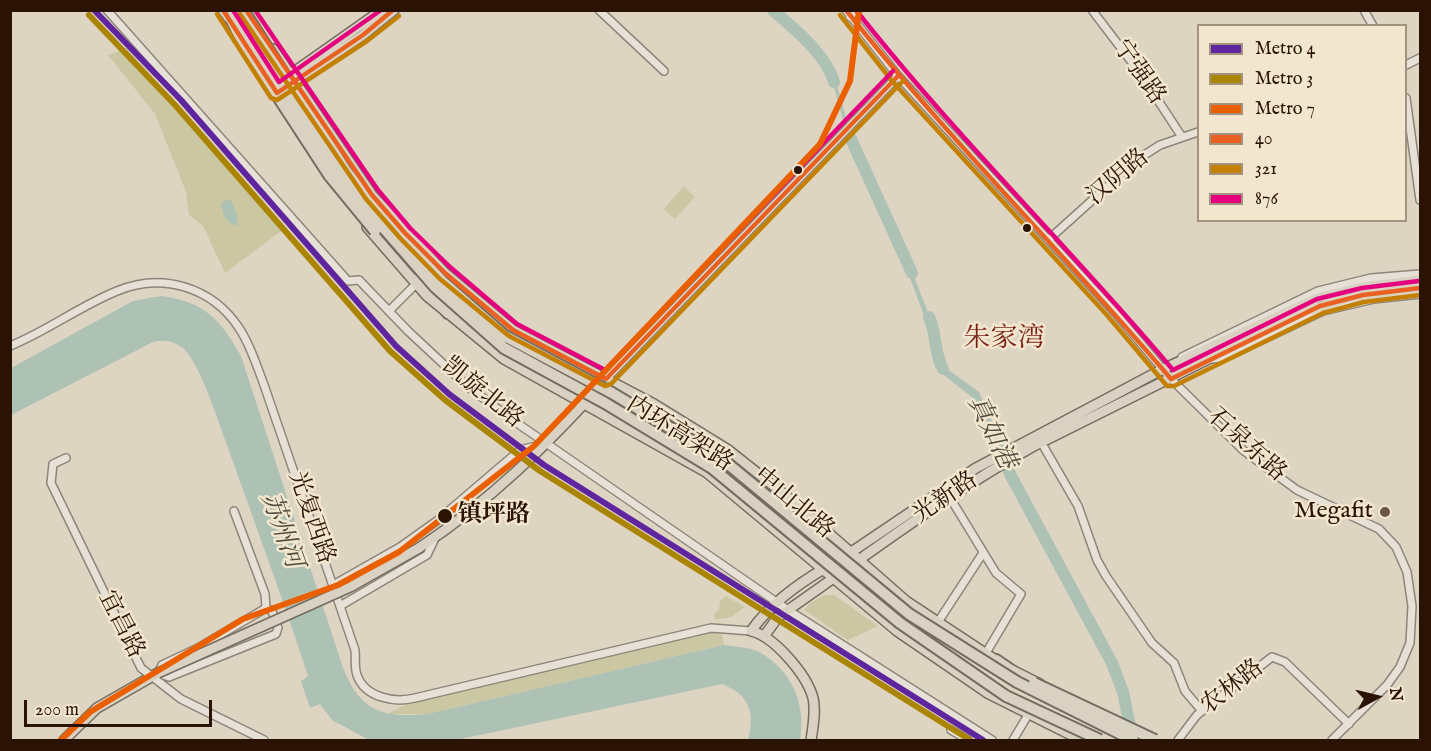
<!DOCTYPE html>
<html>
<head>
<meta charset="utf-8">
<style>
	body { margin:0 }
	#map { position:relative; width:1431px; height:751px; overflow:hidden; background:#ded4c2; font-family:"IM FELL English",serif }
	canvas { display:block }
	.frame { position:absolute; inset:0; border:12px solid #2a1304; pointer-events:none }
	.legend { position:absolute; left:1197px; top:24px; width:210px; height:198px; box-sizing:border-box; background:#f2e6cf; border:2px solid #a2927e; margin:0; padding:8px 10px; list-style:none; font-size:18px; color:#2a1304 }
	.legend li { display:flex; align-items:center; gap:12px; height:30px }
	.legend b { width:30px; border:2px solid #a2927e }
	.north { position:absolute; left:1347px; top:667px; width:60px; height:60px; -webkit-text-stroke:4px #f2e6cf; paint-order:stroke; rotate:82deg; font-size:16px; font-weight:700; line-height:24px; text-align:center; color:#2a1304 }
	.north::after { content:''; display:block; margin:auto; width:21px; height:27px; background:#2a1304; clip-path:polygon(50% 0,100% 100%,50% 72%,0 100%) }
	.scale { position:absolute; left:24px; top:700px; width:188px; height:27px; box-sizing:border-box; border:3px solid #2a1304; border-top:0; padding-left:8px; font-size:18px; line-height:21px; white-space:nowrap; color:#2a1304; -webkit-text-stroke:4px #f2e6cf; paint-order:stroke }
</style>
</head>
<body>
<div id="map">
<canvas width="1431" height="751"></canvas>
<div class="frame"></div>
<ul class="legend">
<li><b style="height:8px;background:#5f259f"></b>Metro 4</li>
<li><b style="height:8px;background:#aa8502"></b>Metro 3</li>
<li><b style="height:8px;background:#ea6000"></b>Metro 7</li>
<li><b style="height:8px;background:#e86120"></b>40</li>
<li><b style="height:8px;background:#c48101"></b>321</li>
<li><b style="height:8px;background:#e5007d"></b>876</li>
</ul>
<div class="north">N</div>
<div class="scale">200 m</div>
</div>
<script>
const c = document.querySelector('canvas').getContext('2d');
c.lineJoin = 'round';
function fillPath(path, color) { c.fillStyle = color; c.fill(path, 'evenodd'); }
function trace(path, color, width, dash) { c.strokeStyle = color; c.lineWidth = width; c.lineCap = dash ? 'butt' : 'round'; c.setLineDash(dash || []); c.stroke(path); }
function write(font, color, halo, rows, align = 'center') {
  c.font = font + ' "IM FELL English","Noto Serif SC",serif'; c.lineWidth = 5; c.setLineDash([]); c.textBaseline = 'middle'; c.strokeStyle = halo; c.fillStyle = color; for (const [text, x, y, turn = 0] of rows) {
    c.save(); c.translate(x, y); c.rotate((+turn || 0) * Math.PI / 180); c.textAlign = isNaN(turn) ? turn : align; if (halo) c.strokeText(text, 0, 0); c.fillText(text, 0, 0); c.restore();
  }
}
fillPath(new Path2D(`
	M127,48L284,229L225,273L203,226L189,215L186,192L155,114L108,55Z
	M684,186L695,197L675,219L664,209Z
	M825,595H834L878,626L848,640L804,610L810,603Z
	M726,596L745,607L731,617L715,620L714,614L719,610L720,601Z
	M721,629L724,645L428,714H388L416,699Z`), '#cbc7a3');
fillPath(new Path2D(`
	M767,11H775L794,25L820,53L834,74L855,151L907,258L935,331L938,355L947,369L979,392L1003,446L998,450L973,398L940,372L934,361L931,334L903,259L852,153L829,69L792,27Z
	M227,200H231L238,217L236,226C225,222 222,214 222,203Z
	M161,296C205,302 220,319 241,356L343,668C361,712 382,718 428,714L724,645C736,647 751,647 761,653C793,672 806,705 800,740H748C755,712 750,695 722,684L456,740H369L332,720L320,704L310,708L301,681L308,676C283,599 255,524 228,448C219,424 201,365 183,348C174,341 164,339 153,342L11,415V368L133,301Z`), '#adc1b5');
trace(new Path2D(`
	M773,10C794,29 826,54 834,82
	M851,139L912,273
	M929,317C937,335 934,354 943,369
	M1001,451L1011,476L1112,663L1123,692L1132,736`), '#adc1b5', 12);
const minor = new Path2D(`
	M107,10L348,281L359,280L408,331L467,386L514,421L788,610L992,740
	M599,10L664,71
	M846,10L898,76L1112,309L1171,379L1244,451L1297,490L1379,529L1396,547L1407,572L1412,606L1410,643L1400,667L1387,685L1332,740
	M1092,10L1140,73L1182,137
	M1364,10L1373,26
	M850,17L858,10
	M1406,65L1420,58
	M1406,98L1420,200
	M1048,240L1138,159L1160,145L1198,132
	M389,311L416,284
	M10,346C47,331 80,306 117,291C162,272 212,287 239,328C250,344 256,364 263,382L355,650C356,658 354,667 357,675C365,698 395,703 415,698L711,628L751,631
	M1182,357L1318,291L1371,278L1420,274
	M1213,359L1226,357L1323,311L1374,299L1420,294
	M606,379L898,76
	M1041,442L1078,506L1097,560L1106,576L1152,643L1174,663L1185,691L1202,711
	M66,458L53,464L51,483L141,668L181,699L264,740
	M949,496L996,573L1021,594L986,653
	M234,511L265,594L266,608L198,648L162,665L158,673L169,677L276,634L278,628L272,611L266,608
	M333,585L400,547L438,520L520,450L544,444
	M340,606L427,555L436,536
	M938,622L983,553
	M951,730L968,740
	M1013,740L1028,715
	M1178,740L1197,715L1272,657L1285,662L1349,724`);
const major = new Path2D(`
	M223,10L234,25
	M273,49L372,195L445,273L513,330L654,404L727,449L784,494L906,601L1000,663
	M287,77L382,10
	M291,84L363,35L394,10
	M367,227L427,296L504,359L706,472L897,631L989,694L1081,740
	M419,548C490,501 548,444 604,382
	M847,555L976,468L1163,369L1317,298L1362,287L1420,280
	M765,635L778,617C862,559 942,497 1032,447L1303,312L1348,298L1420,288
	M1012,670L1040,684
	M64,740L97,708L158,673
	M811,740C813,727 816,711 813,698C807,675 774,636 751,631C770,604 799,583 827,567`);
const highway = new Path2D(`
	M419,277L448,313
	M996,660L1018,675`);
trace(minor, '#8e8579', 10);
trace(major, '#746c60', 12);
trace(highway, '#746c60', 14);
trace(minor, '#e6e0d6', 7);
trace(major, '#d9d1c2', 9);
trace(highway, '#d9d1c2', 10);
const majorBridge = new Path2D(`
	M158,673L350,587L419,548`);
const highwayBridge = new Path2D(`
	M232,10L340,178L435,287L504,348L605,403L712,468L900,623L1006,696L1100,740
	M243,10L346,171L384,218L442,281L505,336L612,393L722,459L909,614L1017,682L1133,740
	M231,19L243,43L329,175L375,231
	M1034,683L1155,740`);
trace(majorBridge, '#746c60', 12, []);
trace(highwayBridge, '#746c60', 14, []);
trace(majorBridge, '#d9d1c2', 9);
trace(highwayBridge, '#d9d1c2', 10);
trace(new Path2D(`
	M223,10L277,93L363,35L393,10
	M246,10L372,195L405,233L445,273L513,330L606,379L898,76
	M846,10C948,139 1065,254 1171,379L1320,306L1363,295L1420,288`), '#e86120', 4.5);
trace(new Path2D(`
	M217,14L271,98L277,100L367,41L399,16
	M240,14L366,199L400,238L440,279L509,336L605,386L611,384L903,81
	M840,15L892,81L1106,314L1167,386H1174L1323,313L1364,302L1420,295`), '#c48101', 4.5);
trace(new Path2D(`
	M233,10L279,82L381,10
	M255,10L378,190L410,228L450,267L517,324L605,370L893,71
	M856,10C955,136 1070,248 1173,370L1317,299L1362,288L1419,281`), '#e5007d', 4.5);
trace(new Path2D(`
	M94,10L181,100L396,346L449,394L544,465L983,740`), '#5f259f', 6);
trace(new Path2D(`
	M89,15L175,105L390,351L445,400L540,471L970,740`), '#aa8502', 6);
trace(new Path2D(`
	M61,740L90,712L243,619L338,585L399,552L534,446L820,144L850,81L859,10`), '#ea6000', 6);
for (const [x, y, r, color] of [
	[798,170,5,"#2a1304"],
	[1027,228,5,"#2a1304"],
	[1385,512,6,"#695746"],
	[445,516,8,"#2a1304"]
]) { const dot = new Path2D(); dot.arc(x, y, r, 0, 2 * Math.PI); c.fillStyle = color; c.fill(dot); trace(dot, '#f2e6cf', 2); }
write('24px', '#2a1304', '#f2e6cf', [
	["宁强路",1138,73,55],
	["汉阴路",1119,178,-40],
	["凯旋北路",482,394,39],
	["内环高架路",679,435,32],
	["石泉东路",1246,446,42],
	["光新路",946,499,-34],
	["中山北路",793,504,40],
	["光复西路",310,518,71],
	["宜昌路",120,625,63],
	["农林路",1233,688,-38]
]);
write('24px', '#2a1304', '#f2e6cf', [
	["Megafit",1373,512]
], 'right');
write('bold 24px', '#2a1304', '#f2e6cf', [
	["镇坪路",458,516]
], 'left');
write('italic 26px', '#504d40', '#f2e6cf', [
	["真如港",990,433,64],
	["苏州河",280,531,70]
]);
write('27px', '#7a1f14', '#f2e6cf', [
	["朱家湾",1004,340]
]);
</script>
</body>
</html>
